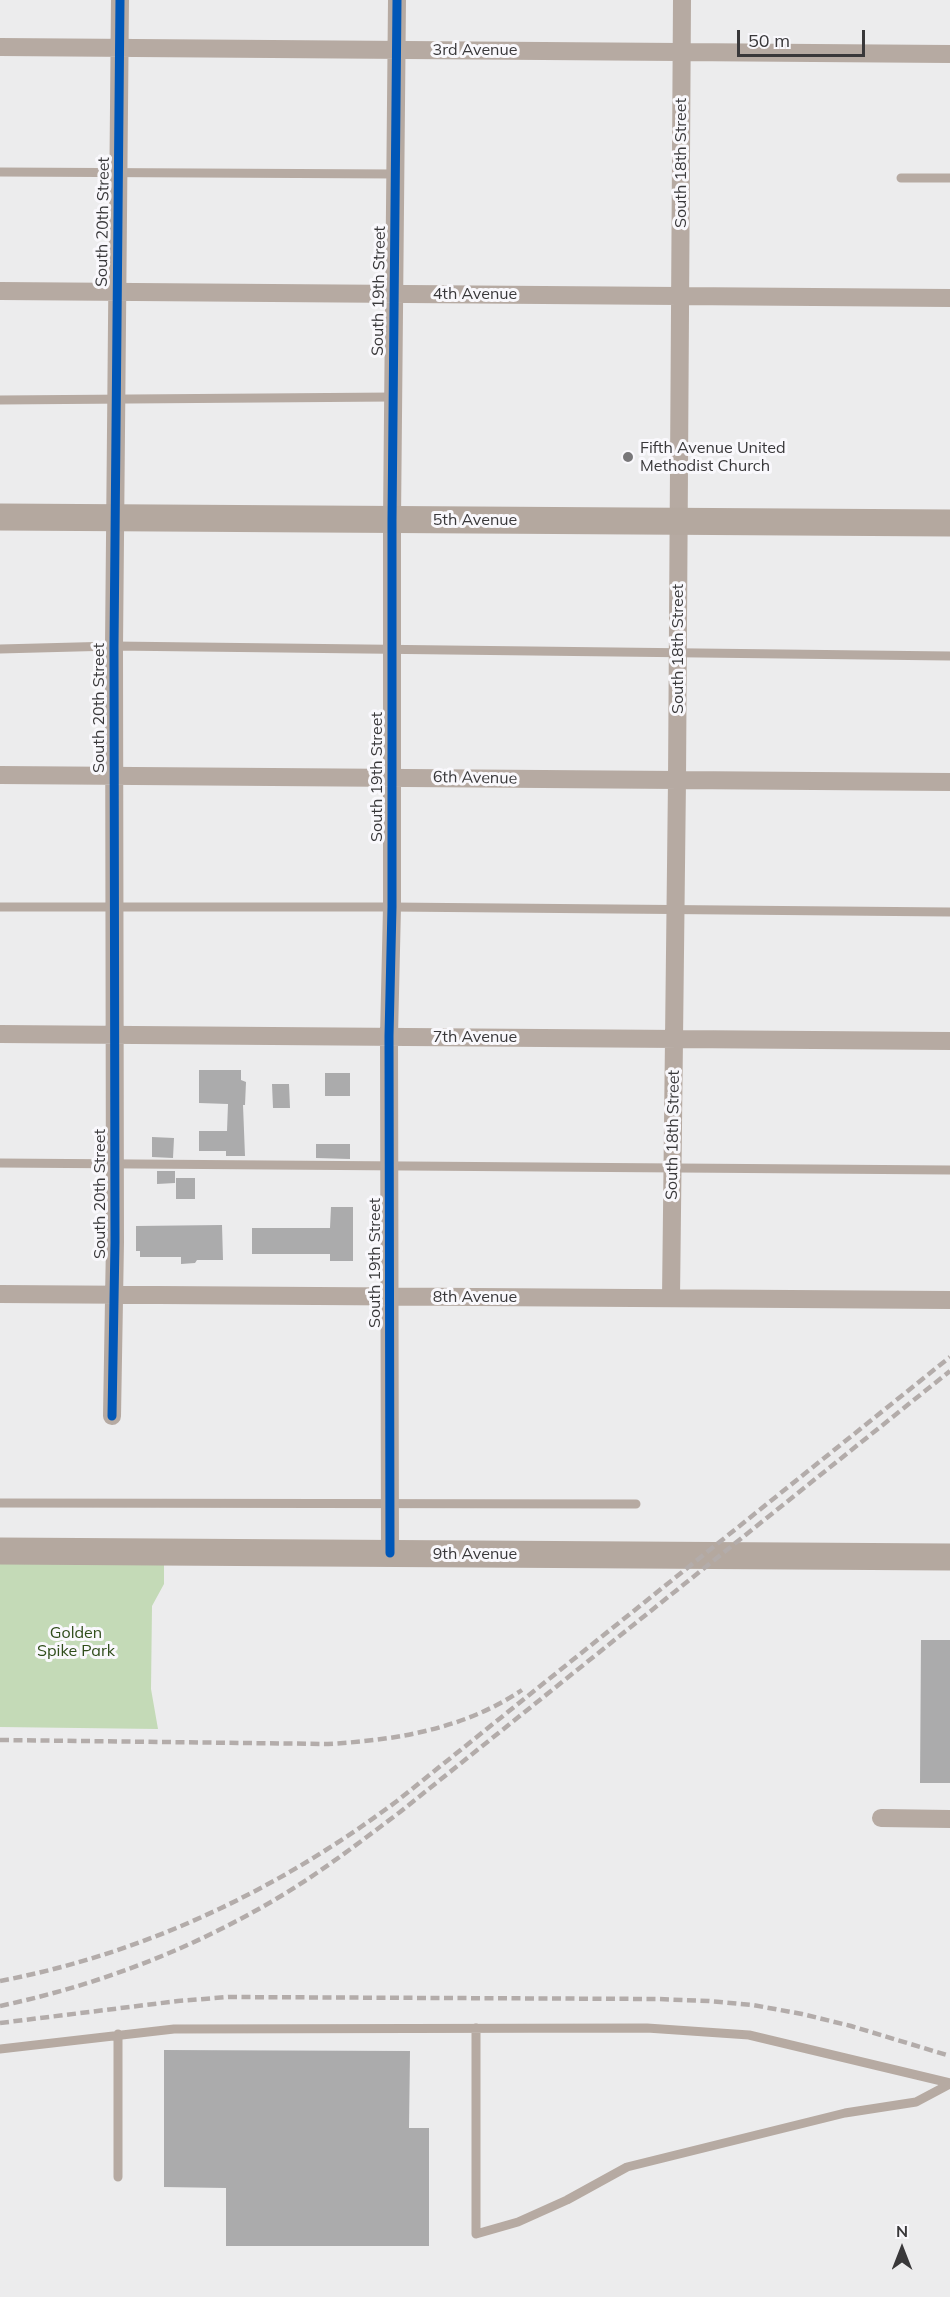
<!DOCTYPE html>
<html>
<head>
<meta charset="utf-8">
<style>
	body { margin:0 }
	#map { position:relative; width:950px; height:2297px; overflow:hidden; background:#ececed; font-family:Mulish,sans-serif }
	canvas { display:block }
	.north { position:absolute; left:872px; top:2219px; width:60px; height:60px; -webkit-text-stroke:4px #f9f8fc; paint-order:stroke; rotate:0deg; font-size:16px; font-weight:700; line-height:24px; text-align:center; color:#39383a }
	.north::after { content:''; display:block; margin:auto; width:21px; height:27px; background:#39383a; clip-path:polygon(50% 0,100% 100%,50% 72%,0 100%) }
	.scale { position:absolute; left:737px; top:30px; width:128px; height:27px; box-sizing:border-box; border:3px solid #39383a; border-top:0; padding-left:8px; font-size:18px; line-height:21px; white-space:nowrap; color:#39383a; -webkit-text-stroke:4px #f9f8fc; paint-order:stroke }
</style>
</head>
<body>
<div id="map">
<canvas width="950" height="2297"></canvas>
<div class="north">N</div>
<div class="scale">50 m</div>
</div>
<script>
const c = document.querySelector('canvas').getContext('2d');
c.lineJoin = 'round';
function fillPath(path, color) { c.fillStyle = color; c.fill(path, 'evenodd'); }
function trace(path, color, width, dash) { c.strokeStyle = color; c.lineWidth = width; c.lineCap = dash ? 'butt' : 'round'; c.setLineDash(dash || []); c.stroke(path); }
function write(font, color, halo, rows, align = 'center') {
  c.font = font + ' Mulish,sans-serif'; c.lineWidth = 6; c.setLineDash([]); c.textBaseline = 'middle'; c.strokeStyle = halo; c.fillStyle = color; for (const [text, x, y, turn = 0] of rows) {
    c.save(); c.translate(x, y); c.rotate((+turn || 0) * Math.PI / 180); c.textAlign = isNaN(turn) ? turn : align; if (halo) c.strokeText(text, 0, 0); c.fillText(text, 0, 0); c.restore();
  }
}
fillPath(new Path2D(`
	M0,1563L164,1565V1584L152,1606L151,1689L158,1729L0,1727Z`), '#c4dab7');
fillPath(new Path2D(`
	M199,1070H241V1080L246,1082L245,1105H243L245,1156H226V1151H199V1131H227L228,1104L199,1103Z
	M325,1073H350V1096H325Z
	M272,1084H289L290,1108H273Z
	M152,1137L174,1138L173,1158L152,1157Z
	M316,1144H350V1159L316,1158Z
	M157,1171H175V1183L157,1184Z
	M176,1178H195V1199H176Z
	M331,1207H353V1261H330V1254H252V1228H330Z
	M222,1225L223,1260H197L195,1263L181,1264V1257H140V1251H136V1226Z
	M921,1640H950V1783H920Z
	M164,2050L410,2051L409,2128H429V2246H226V2188L164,2187Z`), '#ababac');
trace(new Path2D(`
	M0,172L396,174
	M901,178H950
	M0,400L393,397
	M0,649L114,646L950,656
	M0,907H392L950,912
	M0,1163L950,1170
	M0,1503L636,1504
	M476,2028V2234L518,2222L567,2200L627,2167L845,2113L916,2102L950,2084
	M118,2034V2177
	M0,2049L174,2029L647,2028L749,2035L950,2083`), '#b6aaa2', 9);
trace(new Path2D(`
	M0,47L950,54
	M0,291L950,298
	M0,775L950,782
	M0,1034L950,1041
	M0,1294L950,1300
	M671,1298L677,780L682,0
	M112,1416L115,1242L114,646L120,0
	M390,1553L389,1036L392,907V520L397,0
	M881,1818L950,1819`), '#b6aaa2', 18);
trace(new Path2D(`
	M0,517L950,523
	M0,1551L950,1557`), '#b4a89f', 27);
trace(new Path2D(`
	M0,1740L328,1744C397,1740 464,1729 522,1690
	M0,1981C146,1953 278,1890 397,1801L950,1357
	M0,2006C98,1985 190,1950 276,1899C320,1873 360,1842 400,1812L950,1371
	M0,2023L178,2001L228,1997L657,1999L709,2001L753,2005L802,2014L851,2026L950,2056`), '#b3acaa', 4.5, [9, 4.5]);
trace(new Path2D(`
	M112,1416L115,1242L114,646L120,0
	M390,1553L389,1036L392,907V520L397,0`), '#0057b8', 9);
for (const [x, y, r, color] of [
	[628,457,6,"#787779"]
]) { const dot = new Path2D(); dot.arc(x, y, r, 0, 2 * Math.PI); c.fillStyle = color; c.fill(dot); trace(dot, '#f9f8fc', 2); }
write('16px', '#39383a', '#f9f8fc', [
	["3rd Avenue",475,50],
	["South 18th Street",681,163,-90],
	["South 20th Street",103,222,-89],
	["South 19th Street",379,291,-89],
	["4th Avenue",475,294],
	["5th Avenue",475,520],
	["South 18th Street",678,649,-90],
	["South 20th Street",99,708,-90],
	["South 19th Street",377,777,-90],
	["6th Avenue",475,778,1],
	["7th Avenue",475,1037],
	["South 18th Street",673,1135,-89],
	["South 20th Street",100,1194,-90],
	["South 19th Street",375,1263,-90],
	["8th Avenue",475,1297],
	["9th Avenue",475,1554]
]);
write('16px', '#39383a', '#f9f8fc', [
	["Fifth Avenue United",640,448],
	["Methodist Church",640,466]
], 'left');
write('16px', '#2f4c1a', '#f9f8fc', [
	["Golden",76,1633],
	["Spike Park",76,1651]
]);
</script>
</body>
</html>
